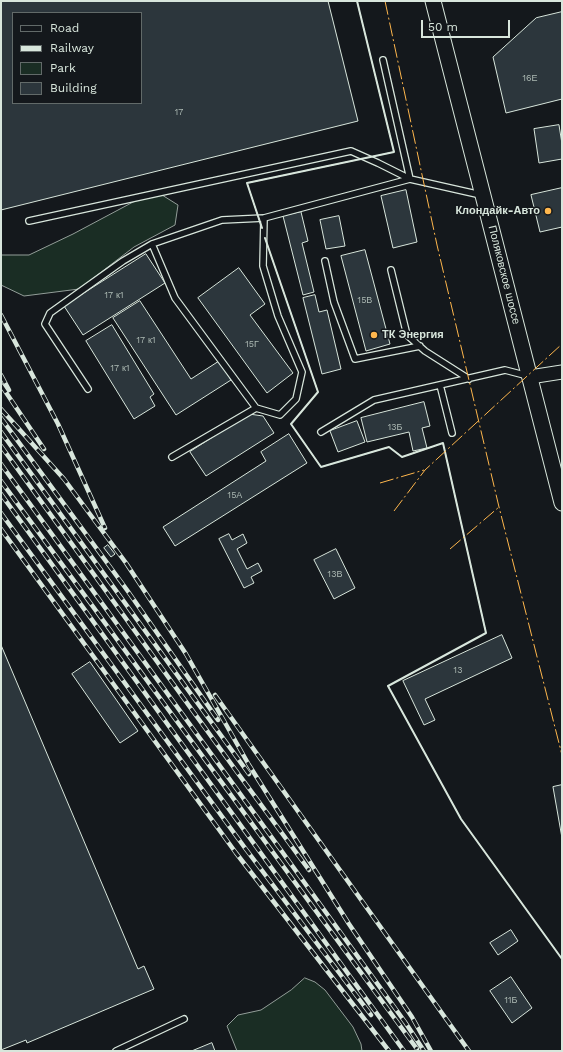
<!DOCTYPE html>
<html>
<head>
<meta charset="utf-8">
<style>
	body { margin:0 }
	#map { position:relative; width:563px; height:1052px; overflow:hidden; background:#14181c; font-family:"Work Sans",sans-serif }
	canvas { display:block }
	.frame { position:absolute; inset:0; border:2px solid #d8e6dc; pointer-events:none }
	.legend { position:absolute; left:12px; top:12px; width:130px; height:92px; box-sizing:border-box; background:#14181c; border:1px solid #626a69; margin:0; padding:5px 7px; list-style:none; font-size:12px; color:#d8e6dc }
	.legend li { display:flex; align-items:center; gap:8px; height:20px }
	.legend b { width:20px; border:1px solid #626a69 }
	.scale { position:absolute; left:421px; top:20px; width:89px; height:18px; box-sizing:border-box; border:2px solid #d8e6dc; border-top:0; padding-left:5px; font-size:12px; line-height:14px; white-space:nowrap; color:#d8e6dc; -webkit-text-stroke:3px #14181c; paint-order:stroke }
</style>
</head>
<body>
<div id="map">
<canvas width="563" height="1052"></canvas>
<div class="frame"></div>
<ul class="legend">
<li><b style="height:5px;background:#14181c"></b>Road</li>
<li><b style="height:5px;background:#d8e6dc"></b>Railway</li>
<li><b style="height:11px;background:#1a2d24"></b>Park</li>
<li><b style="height:11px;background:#2c363c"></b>Building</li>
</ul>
<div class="scale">50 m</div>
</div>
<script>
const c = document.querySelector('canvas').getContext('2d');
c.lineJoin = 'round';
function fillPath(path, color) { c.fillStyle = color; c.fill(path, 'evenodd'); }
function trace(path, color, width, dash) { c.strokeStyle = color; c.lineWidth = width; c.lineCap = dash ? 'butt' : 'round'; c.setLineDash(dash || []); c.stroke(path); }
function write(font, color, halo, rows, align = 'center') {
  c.font = font + ' "Work Sans",sans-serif'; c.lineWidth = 3; c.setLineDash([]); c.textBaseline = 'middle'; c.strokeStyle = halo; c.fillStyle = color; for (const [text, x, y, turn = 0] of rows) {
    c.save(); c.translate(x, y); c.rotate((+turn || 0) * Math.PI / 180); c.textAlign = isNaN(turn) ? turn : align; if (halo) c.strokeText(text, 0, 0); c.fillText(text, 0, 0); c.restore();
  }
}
const green = new Path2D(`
	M162,195L178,205L175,225L134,247L79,289L24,296L1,285V255H29L73,234L135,201Z
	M305,978L315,982L325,990L353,1027L361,1044L362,1051H237L227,1026L238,1015L261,1010L291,990Z`);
fillPath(green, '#1a2d24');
trace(green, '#939e99', 1);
const building = new Path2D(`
	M1,1H328L358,121L1,210ZM13,13H141V103H13Z
	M562,12V99L506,113L493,57L536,18Z
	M559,125L562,144V159L539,163L534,129Z
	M562,188V227L540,232L531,195Z
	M406,190L417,242L393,248L381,196Z
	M301,212L308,241L302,243L314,292L303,295L283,216Z
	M339,216L345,246L326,249L320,220Z
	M365,250L390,344L366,351L341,256Z
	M146,254L165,283L83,335L64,306Z
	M239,268L265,304L250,315L293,373L267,393L198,298Z
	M315,295L319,312L327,310L341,369L322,374L303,298Z
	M140,301L191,379L219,361L231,380L176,415L113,318Z
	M112,325L154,394L150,397L155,406L134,419L86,341Z
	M424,402L430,426L422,428L427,448L413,451L409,432L367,442L361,418Z
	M249,414L263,416L274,433L206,476L190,452Z
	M357,421L365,442L338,452L330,431Z
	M289,434L307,463L175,546L163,527L266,461L261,452Z
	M229,534L232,540L243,534L247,543L237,549L247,569L258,563L262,571L251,577L254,583L244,588L219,539Z
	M108,545L115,554L111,557L104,548Z
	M336,549L355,588L334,599L314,560Z
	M502,635L512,658L425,699L435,720L424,725L403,681Z
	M1,645L138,969L144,966L154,989L27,1043L26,1040L1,1050Z
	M90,662L138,731L120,743L72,674Z
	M562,785V838L553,787Z
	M511,930L518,941L498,955L490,943Z
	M511,977L532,1008L512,1023L490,991Z
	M212,1043L215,1051H192Z`);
fillPath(building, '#2c363c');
trace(building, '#d8e6dc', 1);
const service = new Path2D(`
	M383,60L410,179
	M29,221L351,151L378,163L410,179
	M152,244L222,220L264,218
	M325,261L334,302L355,359L420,346
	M391,270L407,335L425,351L469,379
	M440,385L452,433
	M88,389L45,324L50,313L123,261L152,244L175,298L256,408L280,415L296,399L302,372L278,316L263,266L264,218L410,179L481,195
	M321,432L374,400L505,370L528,376
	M172,457L256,408
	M116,1051L184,1019`);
const tertiary = new Path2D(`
	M530,377L562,372`);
const secondary = new Path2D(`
	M433,1L562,503`);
trace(service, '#d8e6dc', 8);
trace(tertiary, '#d8e6dc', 15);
trace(secondary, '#d8e6dc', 17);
trace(service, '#14181c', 5.5);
trace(tertiary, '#14181c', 13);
trace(secondary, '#14181c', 15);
const rail = new Path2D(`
	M1,315L58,424L105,528
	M1,375L9,390
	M1,385L44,449
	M1,409L64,479L126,563L186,654L249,765L349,924L412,1017L431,1051
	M1,418L127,590L218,720
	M1,432L249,774
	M1,446L237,772L309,870
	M1,464L278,846L405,1022L424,1051
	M1,481L417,1049
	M1,494L404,1051
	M1,513L245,848L371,1015
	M1,529L236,853L389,1051
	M215,695L469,1051`);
trace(rail, '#d8e6dc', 4.5);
trace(rail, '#14181c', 3, [9]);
trace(new Path2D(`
	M262,228L247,183L394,152L357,1
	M265,238L318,392L291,424L321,467L389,447L402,457L443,443L486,633L388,686L461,819L562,959`), '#d8e6dc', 1, [5, 2]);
trace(new Path2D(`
	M262,228L247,183L394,152L357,1
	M265,238L318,392L291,424L321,467L389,447L402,457L443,443L486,633L388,686L461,819L562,959`), '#d8e6dc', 2);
trace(new Path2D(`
	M385,1L437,245L499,507L562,755
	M380,483L424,470
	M394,511L425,470L562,344
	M450,549L499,507`), '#ffb74d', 1, [14, 3, 2, 3]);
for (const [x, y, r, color] of [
	[548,211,4,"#ffb74d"],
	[374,335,4,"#ffb74d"]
]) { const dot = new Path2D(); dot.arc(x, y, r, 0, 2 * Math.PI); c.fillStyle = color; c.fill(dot); trace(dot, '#14181c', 1.5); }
write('9px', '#adbab4', null, [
	["16Е",530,78],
	["17",179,112],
	["17 к1",114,295],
	["15В",365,300],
	["17 к1",146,340],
	["15Г",252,344],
	["17 к1",120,368],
	["13Б",395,427],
	["15А",235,495],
	["13В",335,574],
	["13",458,670],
	["11Б",511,1000]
]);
write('bold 11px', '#d8e6dc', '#14181c', [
	["Клондайк-Авто",540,211],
	["ТК Энергия",382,335,"left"]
], 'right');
write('11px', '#d8e6dc', '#14181c', [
	["Поляковское шоссе",504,275,76]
]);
</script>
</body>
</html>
